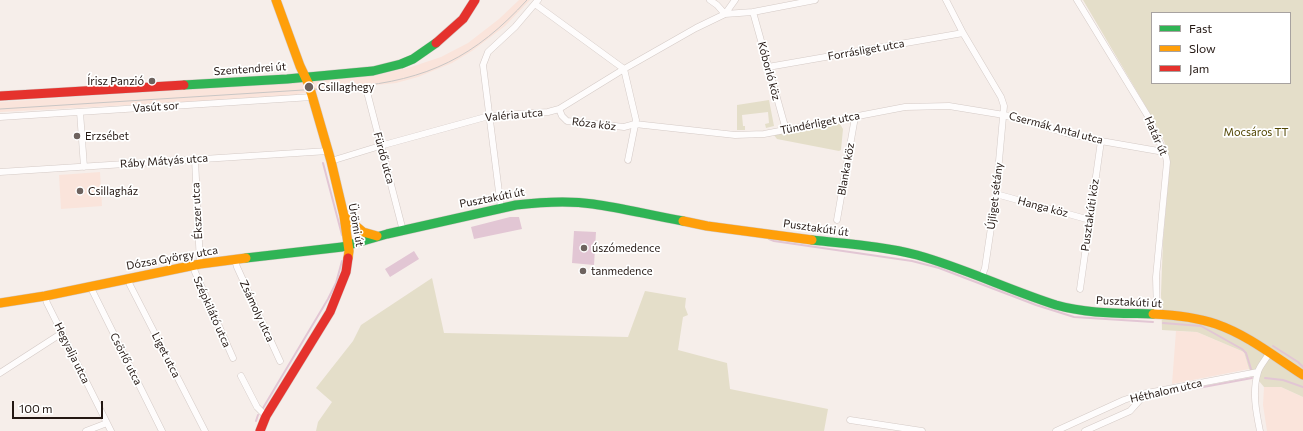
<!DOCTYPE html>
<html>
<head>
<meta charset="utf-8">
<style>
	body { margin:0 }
	#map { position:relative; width:1303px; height:431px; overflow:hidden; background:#f6eeea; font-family:Commissioner,sans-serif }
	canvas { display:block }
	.legend { position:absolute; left:1151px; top:12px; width:140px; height:72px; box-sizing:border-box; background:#fff; border:1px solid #a7a2a0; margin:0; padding:5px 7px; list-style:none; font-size:12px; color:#231712 }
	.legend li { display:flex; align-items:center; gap:8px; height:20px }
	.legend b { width:20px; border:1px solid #a7a2a0 }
	.scale { position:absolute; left:12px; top:401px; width:91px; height:18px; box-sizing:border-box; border:2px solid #231712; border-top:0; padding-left:5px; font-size:12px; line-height:14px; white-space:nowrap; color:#231712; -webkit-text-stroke:3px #fff; paint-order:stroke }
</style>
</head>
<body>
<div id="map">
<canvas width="1303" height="431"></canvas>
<ul class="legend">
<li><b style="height:5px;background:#30b455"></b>Fast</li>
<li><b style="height:5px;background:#ff9f0a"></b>Slow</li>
<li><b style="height:5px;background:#e5322d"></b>Jam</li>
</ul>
<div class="scale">100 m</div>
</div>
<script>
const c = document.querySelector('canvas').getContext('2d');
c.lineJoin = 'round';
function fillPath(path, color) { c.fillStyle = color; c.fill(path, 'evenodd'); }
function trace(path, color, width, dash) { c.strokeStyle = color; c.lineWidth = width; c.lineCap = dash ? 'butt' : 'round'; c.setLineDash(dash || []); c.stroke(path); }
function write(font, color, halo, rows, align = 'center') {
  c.font = font + ' Commissioner,sans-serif'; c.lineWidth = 3.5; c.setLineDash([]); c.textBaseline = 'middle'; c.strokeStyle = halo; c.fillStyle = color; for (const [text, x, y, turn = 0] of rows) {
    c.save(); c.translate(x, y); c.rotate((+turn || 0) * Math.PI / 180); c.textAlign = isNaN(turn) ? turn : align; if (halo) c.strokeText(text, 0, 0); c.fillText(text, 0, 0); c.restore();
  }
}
fillPath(new Path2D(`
	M519,0H530L505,26L472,51L452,63L418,77L396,83L311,92L297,94V96L179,104L178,100L174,102L130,105L0,112V102L294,83L378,75L411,67L441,57L468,43L499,19Z
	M100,172L102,206L61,209L59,175Z
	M1176,331L1197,332L1244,352L1249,369L1172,384Z
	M1264,387H1281L1303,397V431H1267L1263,405Z`), '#fae4db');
fillPath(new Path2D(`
	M1083,0H1303V397L1281,387H1264L1249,369L1244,352L1197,332L1162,330L1161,294L1163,241L1170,162L1164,141L1152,117ZM1152,13H1290V83H1152Z
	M769,100L774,126L766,128L765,124L769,123L768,112L742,115L743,126H745V130H737V105Z
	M837,124H840L843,129L841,150L839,151L777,139L774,135Z
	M432,278L444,333L628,337L645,291L686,298L685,307L688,315L683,317L678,350L727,363L730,389L828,409L824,431H316L318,422L332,402L316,388L353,341L361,325Z`), '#e4dec9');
fillPath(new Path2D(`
	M510,217H519L522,229L474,239L471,227Z
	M574,231L596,232L594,265L572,263Z
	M414,251L419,259L390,277L385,269Z`), '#e2c6d4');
trace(new Path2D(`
	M323,163L342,235
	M769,239L774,241L912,261L939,268L1036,305L1074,317L1153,322
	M1163,323L1201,326L1242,349L1246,353L1251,369
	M1273,346L1298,362L1303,367
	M1265,378L1283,380L1303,387
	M1144,398L1252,378
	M263,408L328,299L336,283L342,261
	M256,421L258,415`), '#e2c6d4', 2);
const street = new Path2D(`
	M710,0L717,5L725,14
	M946,0L963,33L1001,97L1004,106L996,194L985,268L982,276
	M1077,0L1149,118L1166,157L1167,162L1156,277L1157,315
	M535,4L624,69
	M753,12L786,130
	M725,14L735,0
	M768,67L963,33
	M624,69L636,120L628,160
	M366,88L402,227
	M559,109L562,116L567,121L624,127L635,124L735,135L764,134L905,107L949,106L1004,115L1066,133L1101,141L1164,152
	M80,112L84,167
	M0,117L312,97
	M195,159L200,264
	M331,161L380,146L489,116L548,112L559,109L624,69L696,28L725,14L753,12L815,0
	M0,172L328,151
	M996,194L1090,220
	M501,208L483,65L488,52L515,27L538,0
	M837,220L855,117
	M235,260L237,267L280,361
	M193,265L195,272L233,358
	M128,278L130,285L205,431
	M90,286L162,431
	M1080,289L1101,141
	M45,296L47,303L111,431
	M0,373L62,333
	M241,376L257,407L266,416
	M850,420L922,431
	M86,431L107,423
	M1056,431L1124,400L1142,394L1258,372
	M1085,431L1130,411L1139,401L1142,394
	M1260,431C1256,412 1252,391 1258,372C1260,365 1266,360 1269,353`);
const fast = new Path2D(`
	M184,85L287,79L373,71L401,64L413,59L436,43
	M812,240C847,244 883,246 917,255C964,268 1009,290 1056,305C1087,314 1121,313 1153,314
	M246,258L342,247L387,234L516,205C541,202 567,200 593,204C623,208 653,216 683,221`);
const slow = new Path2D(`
	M276,0L300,66L309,85L331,161L344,216L349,251L348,258
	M344,216L363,232L377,236
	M683,221L707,226L812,240
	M0,303L45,296L200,264L246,258
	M1153,314C1174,315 1196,317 1216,324C1248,335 1275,357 1303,375`);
const jam = new Path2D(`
	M436,43L463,19L475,0
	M0,96L184,85
	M260,431L266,416L330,312L346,272L348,258`);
trace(street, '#d4cac6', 7);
trace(fast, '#d4cac6', 10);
trace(slow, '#d4cac6', 10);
trace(jam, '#d4cac6', 10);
trace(street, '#fefcfc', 6);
trace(fast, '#30b455', 9);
trace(slow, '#ff9f0a', 9);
trace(jam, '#e5322d', 9);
trace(new Path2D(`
	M0,109L351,87C428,80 475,57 527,0`), '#c9c6c5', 1);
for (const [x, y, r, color] of [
	[152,81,4,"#6d625e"],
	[309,87,5,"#6d625e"],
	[77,136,4,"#6d625e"],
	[80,191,4,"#6d625e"],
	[584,248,4,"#6d625e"],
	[583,271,4,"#6d625e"]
]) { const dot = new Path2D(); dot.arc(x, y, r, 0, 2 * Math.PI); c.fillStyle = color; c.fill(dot); trace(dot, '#fff', 1.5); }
write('11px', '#231712', '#fff', [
	["Forrásliget utca",866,50,-10],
	["Szentendrei út",250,69,-4],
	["Kóborló köz",769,71,75],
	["Vasút sor",156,107,-4],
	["Valéria utca",514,115,-5],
	["Tündérliget utca",820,123,-11],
	["Róza köz",594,124,7],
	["Csermák Antal utca",1056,128,15],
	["Határ út",1156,136,66],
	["Fürdő utca",384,158,75],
	["Ráby Mátyás utca",164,161,-4],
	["Blanka köz",846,169,-80],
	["Újliget sétány",995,196,-83],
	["Pusztakúti út",492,198,-11],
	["Hanga köz",1043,207,15],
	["Ékszer utca",197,211,-93],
	["Pusztakúti köz",1090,215,-82],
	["Ürömi út",356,225,80],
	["Pusztakúti út",816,228,8],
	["Dózsa György utca",172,258,-10],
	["Pusztakúti út",1129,302,3],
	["Zsámoly utca",257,311,65],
	["Szépkilátó utca",212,312,66],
	["Hegyalja utca",72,353,64],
	["Liget utca",166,355,63],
	["Csörlő utca",126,359,63],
	["Héthalom utca",1166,391,-13]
]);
write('11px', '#231712', '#fff', [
	["Írisz Panzió",144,81,"right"],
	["Csillaghegy",318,87],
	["Erzsébet",85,136],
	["Csillagház",88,191],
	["úszómedence",592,248],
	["tanmedence",591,271]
], 'left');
write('11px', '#534805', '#fff', [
	["Mocsáros TT",1256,132]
]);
</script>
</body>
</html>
